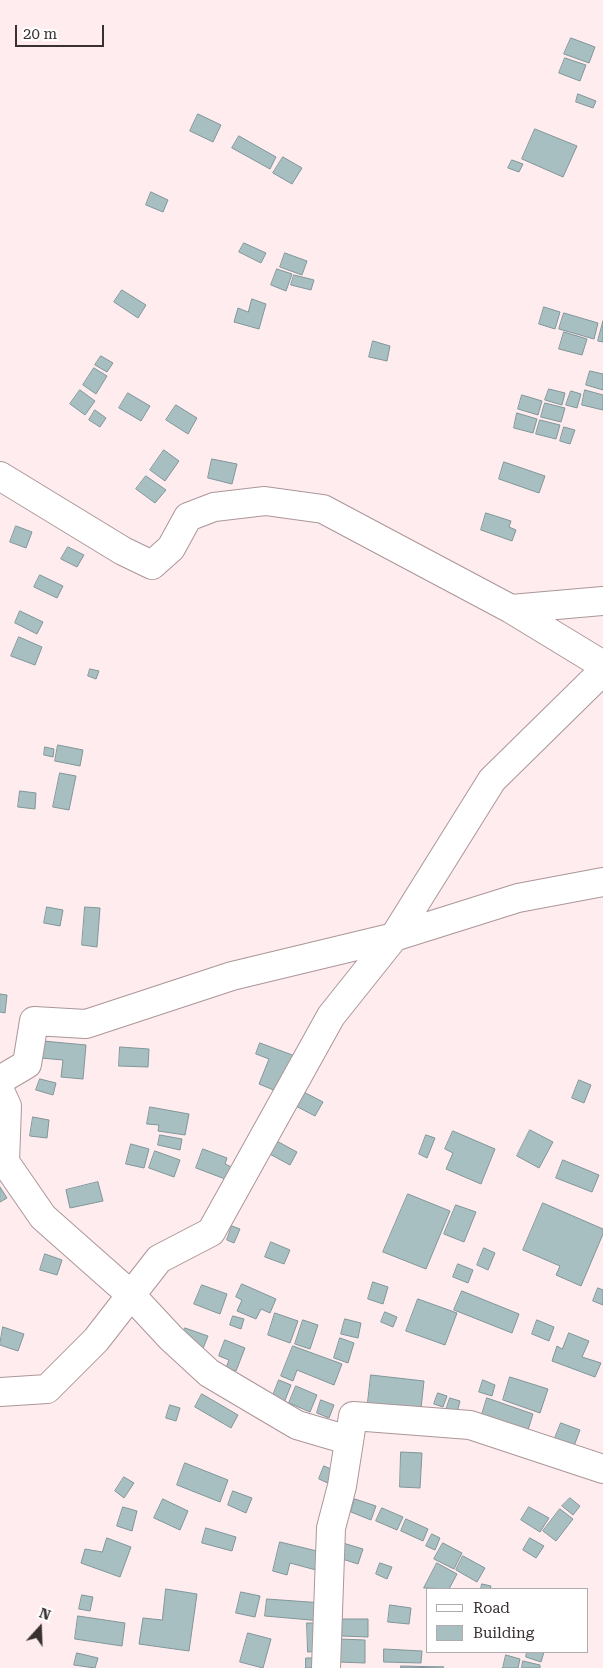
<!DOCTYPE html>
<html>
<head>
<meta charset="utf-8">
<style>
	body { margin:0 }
	#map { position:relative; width:603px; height:1668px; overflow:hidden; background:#ffecee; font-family:"Roboto Serif",serif }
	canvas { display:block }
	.legend { position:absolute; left:426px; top:1588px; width:162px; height:65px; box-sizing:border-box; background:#fff; border:1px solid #b0acad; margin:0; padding:6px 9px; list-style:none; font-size:15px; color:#393031 }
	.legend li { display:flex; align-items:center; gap:10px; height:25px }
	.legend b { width:25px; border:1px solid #b0acad }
	.north { position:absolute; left:15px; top:1603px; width:50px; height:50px; -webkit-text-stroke:4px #fff; paint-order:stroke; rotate:20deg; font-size:14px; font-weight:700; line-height:20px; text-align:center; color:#393031 }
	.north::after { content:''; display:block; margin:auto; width:18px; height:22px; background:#393031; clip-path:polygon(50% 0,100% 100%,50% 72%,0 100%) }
	.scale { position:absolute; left:15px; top:25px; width:89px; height:22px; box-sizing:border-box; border:2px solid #393031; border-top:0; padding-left:6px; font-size:15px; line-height:18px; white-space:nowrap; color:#393031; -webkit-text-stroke:4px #fff; paint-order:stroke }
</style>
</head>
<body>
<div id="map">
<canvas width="603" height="1668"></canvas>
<ul class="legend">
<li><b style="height:6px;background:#fff"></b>Road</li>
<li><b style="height:14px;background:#a8bfc2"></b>Building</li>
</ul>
<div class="north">N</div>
<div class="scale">20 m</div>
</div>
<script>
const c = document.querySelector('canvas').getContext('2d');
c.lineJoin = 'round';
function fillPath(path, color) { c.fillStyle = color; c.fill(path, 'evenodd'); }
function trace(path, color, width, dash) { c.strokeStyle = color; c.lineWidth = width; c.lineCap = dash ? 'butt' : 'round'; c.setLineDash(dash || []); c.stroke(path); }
const building = new Path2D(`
	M571,38L595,47L589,63L564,54Z
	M565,58L586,65L580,81L559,73Z
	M578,94L596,101L593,108L576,102Z
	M198,114L221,125L213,142L190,131Z
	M535,129L577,146L563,177L522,159Z
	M239,136L276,157L270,169L232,148Z
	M283,157L302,168L292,184L273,173Z
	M512,160L523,164L519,172L508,168Z
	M151,192L168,200L163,212L146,205Z
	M244,243L266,253L261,263L239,252Z
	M285,253L307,261L302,275L280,267Z
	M277,269L292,274L286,291L271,285Z
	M294,275L314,280L311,290L291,285Z
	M122,290L146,305L138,318L114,302Z
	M252,299L266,304L259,329L234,322L238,308L248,312Z
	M544,307L560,312L555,329L539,324Z
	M564,313L598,323L594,339L559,329Z
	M603,321V342L598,341Z
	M564,332L587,339L582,355L559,349Z
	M373,341L390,346L387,361L369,357Z
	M101,356L113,363L107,372L95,365Z
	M94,368L107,376L96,394L83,385Z
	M590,371L603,374V390L586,385Z
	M549,389L565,393L562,405L545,400Z
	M80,390L95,401L85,415L70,404Z
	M585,390L603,395V410L582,405Z
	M571,391L581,394L577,408L566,405Z
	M128,393L150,406L141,421L119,408Z
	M522,395L542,401L538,415L518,409Z
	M545,403L565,408L561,422L541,417Z
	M176,405L197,418L188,434L166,420Z
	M95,410L106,418L100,427L89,420Z
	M517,413L537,419L533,433L514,428Z
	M540,420L560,425L556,439L536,434Z
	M564,427L575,430L570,444L560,441Z
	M164,450L179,461L165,481L150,470Z
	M212,459L237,464L232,484L208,478Z
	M504,462L545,476L539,493L499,479Z
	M146,476L166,490L155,503L136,489Z
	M486,513L511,521L509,527L516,530L512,541L481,530Z
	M16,526L32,532L26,548L10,542Z
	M68,547L84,555L77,567L61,559Z
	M40,575L63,586L57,598L34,587Z
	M20,611L43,622L37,634L15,623Z
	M19,637L42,647L35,665L11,656Z
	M90,669L99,671L96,679L88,676Z
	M58,745L83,750L80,766L55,761Z
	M45,747L54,749L53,757L44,755Z
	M60,773L76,776L69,810L53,807Z
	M20,791L36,793L35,809L18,807Z
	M47,907L63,910L60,926L44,923Z
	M85,907L100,908L97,947L82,945Z
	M0,994L7,995L5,1013L0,1012Z
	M43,1041L86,1045L83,1079L61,1077L63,1060L41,1058Z
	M260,1043L295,1056L281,1093L259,1084L269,1059L256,1054Z
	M120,1047L149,1049L148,1067L119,1066Z
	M40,1079L56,1083L53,1095L36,1090Z
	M579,1080L591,1085L584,1103L572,1098Z
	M298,1089L323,1102L315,1116L290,1103Z
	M150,1107L189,1114L185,1135L158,1131L159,1125L147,1124Z
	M33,1117L49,1120L47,1138L30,1136Z
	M530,1130L553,1142L539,1168L517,1156Z
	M453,1131L495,1149L481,1184L446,1169L453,1153L445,1149Z
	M160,1135L182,1139L180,1150L158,1145Z
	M426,1135L435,1138L427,1158L419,1154Z
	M273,1139L297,1152L290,1165L266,1152Z
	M131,1144L149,1149L144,1168L126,1164Z
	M203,1149L227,1158L225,1164L238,1170L233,1182L196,1168Z
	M155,1151L180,1160L174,1177L149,1168Z
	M563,1160L599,1175L592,1192L556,1178Z
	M98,1182L103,1201L70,1208L66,1190Z
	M0,1187L7,1198L0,1202Z
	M408,1194L450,1211L426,1269L383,1252Z
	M543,1203L603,1229V1234L581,1286L556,1275L560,1266L523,1250Z
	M456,1205L476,1212L464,1242L444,1234Z
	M232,1226L240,1229L234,1243L227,1240Z
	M271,1242L290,1250L284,1264L265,1257Z
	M484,1248L495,1253L488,1270L477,1265Z
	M45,1254L62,1260L57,1275L40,1270Z
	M458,1264L473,1270L468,1283L453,1277Z
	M373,1282L388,1287L383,1304L368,1299Z
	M242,1284L276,1299L270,1313L261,1309L256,1319L237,1311L242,1300L236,1297Z
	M202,1285L227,1294L220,1314L194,1304Z
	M598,1288L603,1290V1305L593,1301Z
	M462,1291L519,1314L512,1333L454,1310Z
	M418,1299L457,1313L445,1345L406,1331Z
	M385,1312L397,1317L393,1327L381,1322Z
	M275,1313L298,1321L290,1343L268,1335Z
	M233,1316L244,1319L241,1329L230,1325Z
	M345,1319L361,1323L358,1338L341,1334Z
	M303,1320L318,1325L310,1349L295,1344Z
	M537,1320L554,1327L549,1341L532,1334Z
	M3,1327L24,1334L18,1351L0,1345Z
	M185,1328L208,1336L202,1351L179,1342Z
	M569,1333L589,1341L582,1357L601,1363L595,1377L552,1361L557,1346L562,1349Z
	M340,1338L354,1343L348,1363L334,1358Z
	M225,1340L245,1348L236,1371L226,1368L229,1360L219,1356Z
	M293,1346L342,1364L334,1385L297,1370L293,1381L281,1376Z
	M371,1375L424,1381L420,1417L367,1411Z
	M510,1377L548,1389L540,1413L503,1400Z
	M279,1380L291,1385L284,1403L272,1398Z
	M483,1380L495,1385L492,1396L479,1392Z
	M296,1386L317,1395L310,1412L289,1403Z
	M438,1393L447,1396L443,1407L434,1404Z
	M202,1394L238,1415L231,1428L195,1407Z
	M450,1398L460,1401L457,1413L446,1410Z
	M487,1398L533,1414L527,1433L481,1418Z
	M321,1400L334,1405L329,1418L317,1413Z
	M170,1405L180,1408L176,1421L166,1418Z
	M561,1423L580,1430L574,1446L555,1438Z
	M401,1452L422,1453L420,1488L400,1487Z
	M185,1463L228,1480L220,1502L177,1485Z
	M324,1466L338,1472L332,1485L319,1479Z
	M124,1477L134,1483L124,1498L115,1491Z
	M233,1491L252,1498L246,1513L228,1505Z
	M570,1498L580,1506L573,1515L562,1506Z
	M163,1499L188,1511L180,1530L154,1518Z
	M355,1499L376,1506L371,1520L351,1512Z
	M123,1507L137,1511L132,1531L117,1526Z
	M529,1507L549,1518L540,1532L521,1520Z
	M382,1508L403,1517L397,1530L376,1521Z
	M560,1509L573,1519L556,1541L543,1531Z
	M406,1519L428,1529L423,1541L401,1531Z
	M206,1528L236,1537L232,1551L202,1543Z
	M432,1534L440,1538L435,1550L426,1546Z
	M107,1538L131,1547L120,1577L81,1563L85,1549L102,1552Z
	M530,1538L544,1546L536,1558L523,1550Z
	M280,1542L321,1552L316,1570L290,1563L287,1575L273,1571Z
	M343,1543L363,1549L358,1564L339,1558Z
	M443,1543L462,1553L454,1569L434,1559Z
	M463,1556L485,1568L477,1582L456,1570Z
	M380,1563L392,1567L387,1579L376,1574Z
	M437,1563L457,1574L449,1589L424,1588Z
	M482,1584L491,1586L490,1589H481Z
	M166,1589L197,1594L189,1651L139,1644L143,1618L162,1620Z
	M241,1592L260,1596L255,1617L236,1613Z
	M82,1595L93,1597L90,1611L79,1609Z
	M267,1599L323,1603L322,1621L265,1616Z
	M390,1605L411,1608L409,1624L388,1622Z
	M78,1616L125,1623L122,1646L75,1639Z
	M342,1619H368V1637L342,1636Z
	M307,1623H321L322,1651L308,1652Z
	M248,1633L271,1639L263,1668L240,1662Z
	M339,1639L365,1640V1663L339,1662Z
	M384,1649L422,1651L421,1663L384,1662Z
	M527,1652H544L541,1662L526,1657Z
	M77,1653L98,1658L95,1668L74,1665Z
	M506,1655L520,1659L518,1668H503Z
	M306,1658H319V1668H306Z
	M523,1661L540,1665V1668H522Z
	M401,1666L444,1667L401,1668Z`);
fillPath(building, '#a8bfc2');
trace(building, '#809699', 1);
const minor = new Path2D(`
	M0,476L123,551L152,565L171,548L188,517L214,507L265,501L323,509L511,609L603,665
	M511,609L603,601
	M0,1080L27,1064L34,1021L86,1024L232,976L394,937L518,898L603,882
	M0,1091L7,1106L5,1162L43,1217L130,1294L171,1338L209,1373L297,1425L348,1440
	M0,1392L47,1389L96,1340L159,1259L211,1232L331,1016L394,937L492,780L603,671
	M326,1668L331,1528L342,1486L353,1416L470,1425L603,1469`);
trace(minor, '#ab9698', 30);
trace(minor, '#fff', 28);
</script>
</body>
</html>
